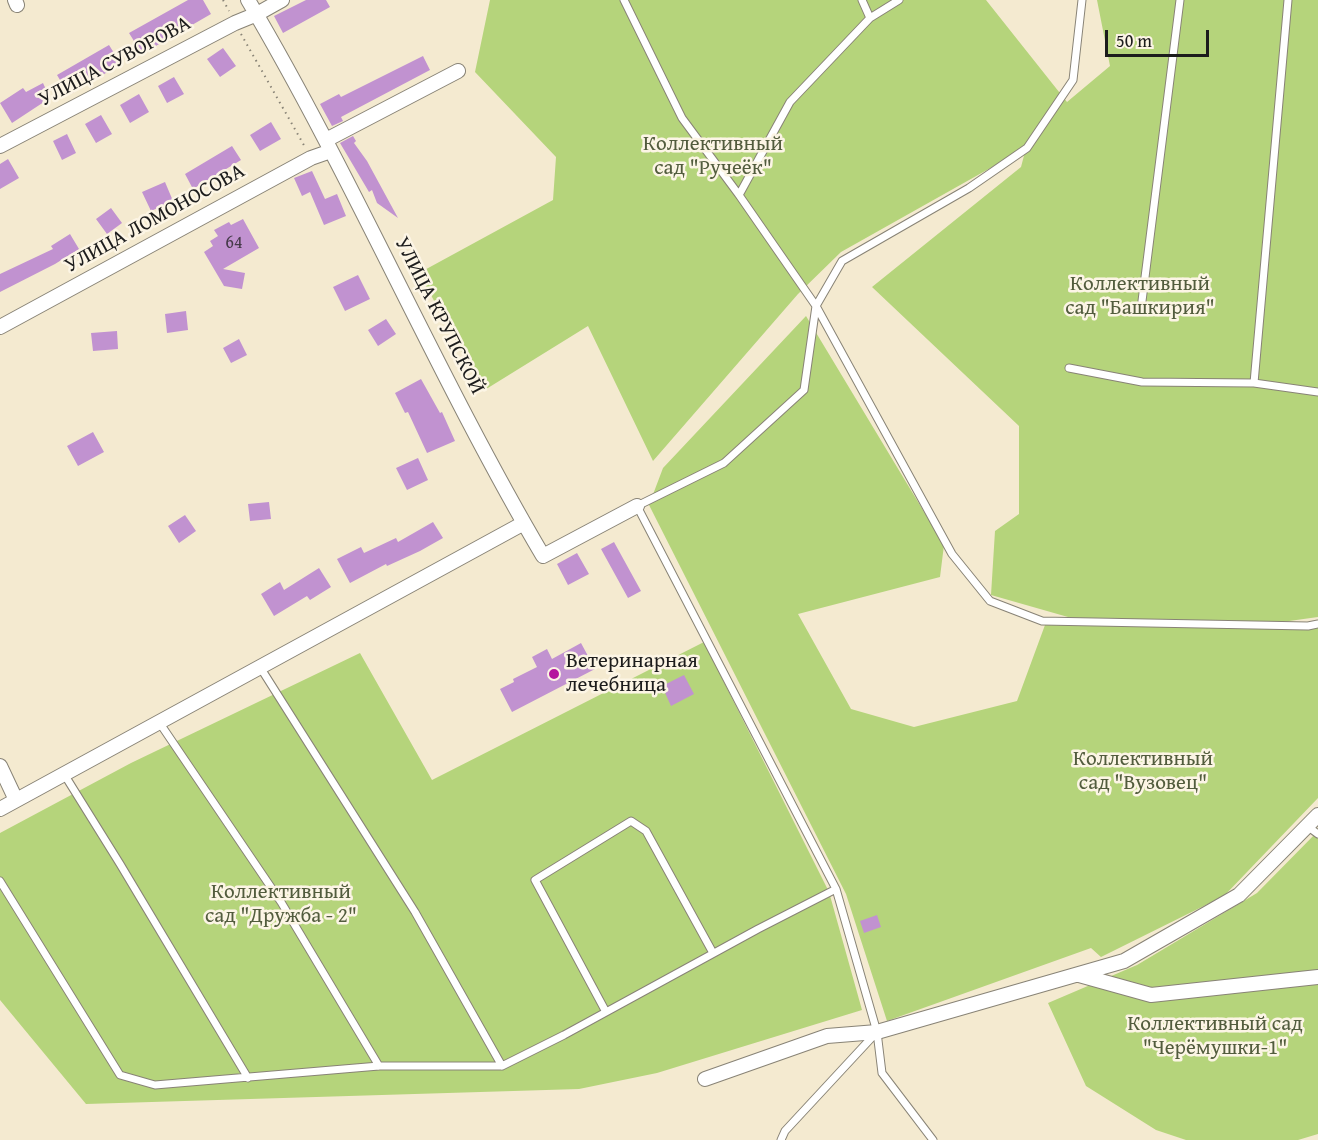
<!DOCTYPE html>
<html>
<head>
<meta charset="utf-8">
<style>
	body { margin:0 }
	#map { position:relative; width:1318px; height:1140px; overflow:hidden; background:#f4ead0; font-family:"Gentium Book Plus",serif }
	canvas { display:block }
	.scale { position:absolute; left:1105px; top:30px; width:104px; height:27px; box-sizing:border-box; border:3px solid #1c1c1c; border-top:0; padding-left:8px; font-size:18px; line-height:21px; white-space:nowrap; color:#1c1c1c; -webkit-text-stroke:4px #fcf5e5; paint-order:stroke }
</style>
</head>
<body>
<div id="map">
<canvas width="1318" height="1140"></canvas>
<div class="scale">50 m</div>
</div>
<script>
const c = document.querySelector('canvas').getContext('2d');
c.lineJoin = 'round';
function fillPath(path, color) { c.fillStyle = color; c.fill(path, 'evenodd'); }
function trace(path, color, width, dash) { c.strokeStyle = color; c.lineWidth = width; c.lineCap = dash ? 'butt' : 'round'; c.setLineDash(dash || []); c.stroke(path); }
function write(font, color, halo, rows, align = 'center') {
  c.font = font + ' "Gentium Book Plus",serif'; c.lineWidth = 5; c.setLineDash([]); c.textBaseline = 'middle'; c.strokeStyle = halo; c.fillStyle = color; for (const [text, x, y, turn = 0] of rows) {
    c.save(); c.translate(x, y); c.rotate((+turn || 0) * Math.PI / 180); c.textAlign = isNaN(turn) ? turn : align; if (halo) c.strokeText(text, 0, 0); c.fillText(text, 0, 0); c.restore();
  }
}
fillPath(new Path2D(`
	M490,0H986L1067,102L1110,66L1097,0H1318V617L1282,622L1075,619L991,595L995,531L1019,514V426L872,287L1021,167L1026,148L841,252L798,294L653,461L588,326L483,391L419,273L553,200L556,157L475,72Z
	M806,316L944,545L940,577L798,614L851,709L914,727L1017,701L1045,625L1318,628V798L1224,896L1101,957L1091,948L887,1021L846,894L649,505L663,468Z
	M704,642L829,892L862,1010L657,1073L579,1089L86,1104L0,1000V833L131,763L360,653L432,780Z
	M1318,831V1134L1298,1140H1186L1156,1130L1086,1086L1048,1003L1137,965L1257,893Z`), '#b5d47b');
fillPath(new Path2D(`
	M188,0H203L211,14L142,54L129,33Z
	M306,0H326L330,7L283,33L274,16Z
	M109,45L121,64L69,95L57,75Z
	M223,48L236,66L220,77L207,59Z
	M423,56L430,70L341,117L343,121L332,126L320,104L339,94L341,97Z
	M174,77L184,94L167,103L158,86Z
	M43,83L50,98L12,123L0,103L23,88L26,92Z
	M139,94L149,112L130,123L120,105Z
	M101,115L112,134L96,143L85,124Z
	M271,122L281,139L260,151L250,135Z
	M67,134L76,153L62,160L53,141Z
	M353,136L356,141L354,143L367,161L398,218L377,203L372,190L369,192L340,143Z
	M232,146L241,160L193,189L185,174Z
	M8,159L19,178L0,189V164Z
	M312,171L325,199L337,194L346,216L324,225L310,192L302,196L294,178Z
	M165,182L173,201L151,211L142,192Z
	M111,208L122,223L107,234L96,219Z
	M243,219L259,248L223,269L245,273L242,289L224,286L204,252L213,246L210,241L218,236L214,230L229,222L231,225Z
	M70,234L79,249L55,264L0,292V274L53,249L51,246Z
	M358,275L370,299L345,311L333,287Z
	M186,311L188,330L167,333L165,314Z
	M386,319L396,334L378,346L368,330Z
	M117,331L118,349L93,351L91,333Z
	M239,339L247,355L231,363L223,348Z
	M421,379L440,413L442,412L455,441L427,453L408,412L405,413L395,393Z
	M93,432L104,452L78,466L67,446Z
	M418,458L428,480L407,490L396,468Z
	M269,502L271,519L250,521L248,504Z
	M185,515L196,531L179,543L168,526Z
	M433,522L443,538L420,551L387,566L386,564L350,583L337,559L361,547L364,553L396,538L398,542Z
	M614,542L641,591L628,598L601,549Z
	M577,553L589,574L568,585L557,564Z
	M319,568L331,587L310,600L307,596L274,616L261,594L280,582L284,590Z
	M581,643L595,669L512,712L500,689L514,682L513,679L537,667L532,657L547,649L552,659Z
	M684,675L694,694L671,706L662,686Z
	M877,915L881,927L864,933L860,921Z`), '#c192d0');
const lane = new Path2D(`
	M624,0L682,118L739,195L816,306L952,554L990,601L1042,621L1308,626L1318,624
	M862,0L870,18
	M739,195L790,102L870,18L899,0
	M1142,301L1180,0
	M1069,368L1142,382L1254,383L1318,392
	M1254,383L1288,0
	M260,667L415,912L502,1066
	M159,722L281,902L379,1066
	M64,774L120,864L248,1078
	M1307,826L1318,834
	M0,881L120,1075L155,1085L379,1066H502L564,1035L758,929L836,889
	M606,1012L535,880L631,821L646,831L713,953
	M781,1140L785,1131L875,1034
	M933,1140L882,1073L877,1032L836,889L637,506L724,463L804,390L816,306L842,261L969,188L1027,148L1073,80L1082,0`);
const street = new Path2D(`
	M15,0L17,5
	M248,0C355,181 437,376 543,556L637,506
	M326,140L458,71
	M0,146L235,23L257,14L282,0
	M0,327L311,158L331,151
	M0,766L16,800
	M0,809L524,523
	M1079,975L1151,995L1318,977
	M705,1079L827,1036L877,1032L1124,961L1239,895L1318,815`);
trace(lane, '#888376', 9);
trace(street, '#888376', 16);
trace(new Path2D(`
	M223,0L229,11
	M241,34L305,147`), '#888376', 2, [1.5, 4.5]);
trace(lane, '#fff', 7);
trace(street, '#fff', 14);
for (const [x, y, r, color] of [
	[554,674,6,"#b5179e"]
]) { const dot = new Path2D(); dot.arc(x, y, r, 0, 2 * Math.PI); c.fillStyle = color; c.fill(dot); trace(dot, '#fcf5e5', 2); }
write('18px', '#453a49', null, [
	["64",234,243]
]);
write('21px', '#1c1c1c', '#fcf5e5', [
	["УЛИЦА СУВОРОВА",115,62,-28],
	["УЛИЦА ЛОМОНОСОВА",155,219,-29],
	["УЛИЦА КРУПСКОЙ",439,316,63]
]);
write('21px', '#525c3d', '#fcf5e5', [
	["Коллективный",713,145],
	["сад \"Ручеёк\"",713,169],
	["Коллективный",1140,285],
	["сад \"Башкирия\"",1140,309],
	["Коллективный",1143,760],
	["сад \"Вузовец\"",1143,784],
	["Коллективный",281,893],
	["сад \"Дружба - 2\"",281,917],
	["Коллективный сад",1215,1025],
	["\"Черёмушки-1\"",1215,1049]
]);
write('21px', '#1c1c1c', '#fcf5e5', [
	["Ветеринарная",566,662],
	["лечебница",566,686]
], 'left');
</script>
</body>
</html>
